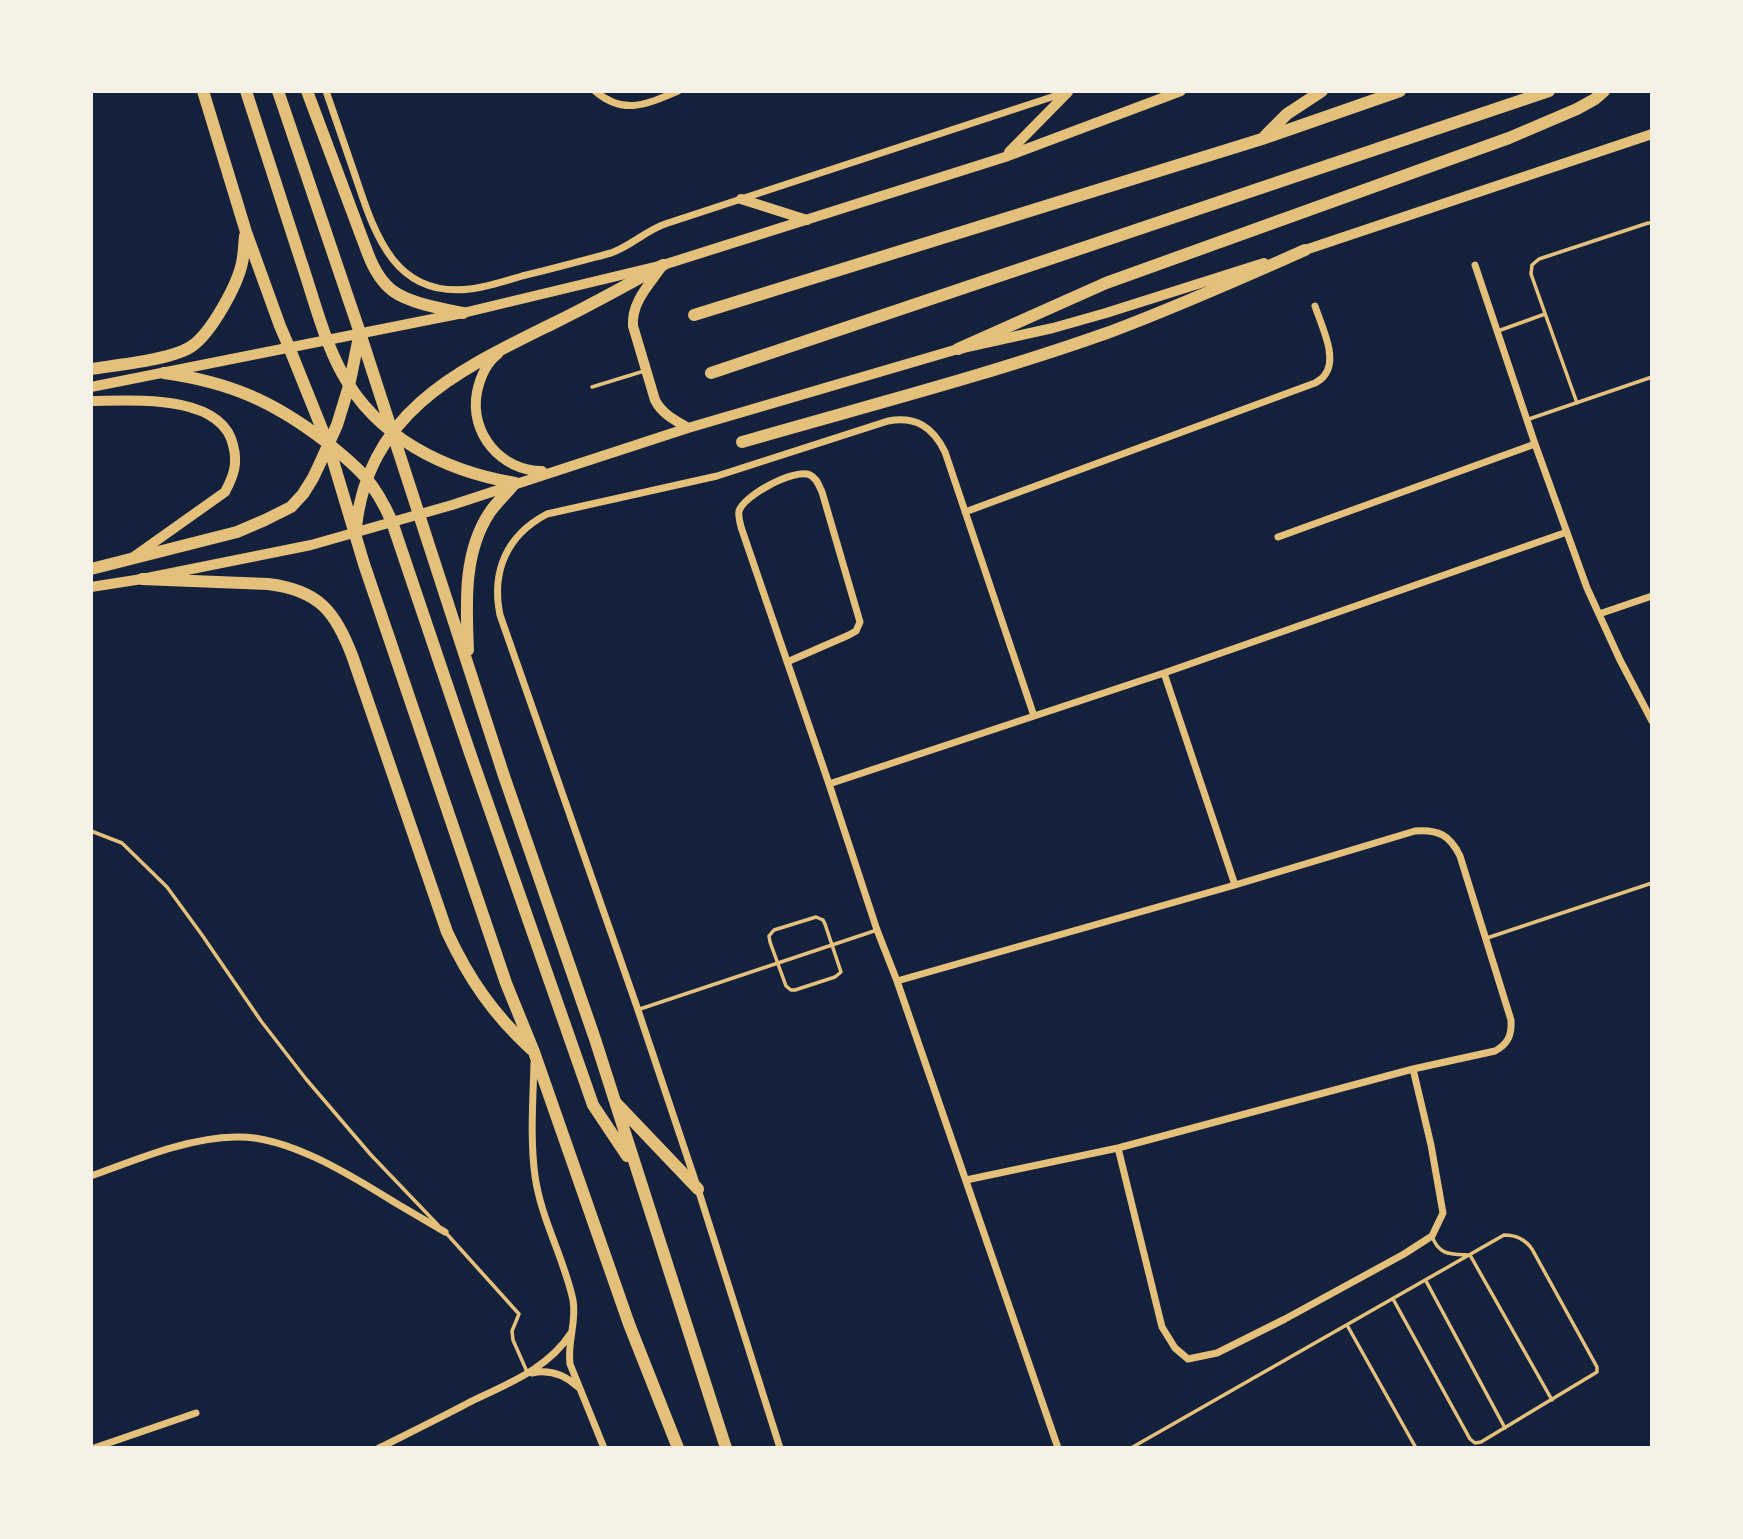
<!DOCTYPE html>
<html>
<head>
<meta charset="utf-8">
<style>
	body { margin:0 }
	#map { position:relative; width:1743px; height:1539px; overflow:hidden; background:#14213d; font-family:Manrope,sans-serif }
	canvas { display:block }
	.frame { position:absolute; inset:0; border:93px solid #f6f1e7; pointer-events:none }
</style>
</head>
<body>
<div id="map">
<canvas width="1743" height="1539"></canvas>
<div class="frame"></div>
</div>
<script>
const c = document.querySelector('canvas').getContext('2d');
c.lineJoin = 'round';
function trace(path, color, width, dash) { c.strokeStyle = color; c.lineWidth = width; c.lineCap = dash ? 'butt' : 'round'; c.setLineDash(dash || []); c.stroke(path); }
trace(new Path2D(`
	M1498,331L1545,314
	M592,387L644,371
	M1577,403L1531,274L1532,265L1539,259L1648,223H1652
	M1529,419L1652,377
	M91,831L122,843L167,887L202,935L261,1021L306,1079L371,1155L438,1225
	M816,917L823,920L825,924L841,972L835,977L795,990H791L786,986L770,942L769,936L774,930Z
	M1487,938L1652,883
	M640,1009L877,930
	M446,1233L519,1314L512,1331L513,1340L528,1374
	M1432,1236C1439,1256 1451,1254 1470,1255L1552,1400
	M1426,1281L1505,1428
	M1347,1325L1416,1448
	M1131,1448L1504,1235C1516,1235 1525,1239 1532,1249L1597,1367V1372L1481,1442L1475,1443L1470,1439L1393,1299`), '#e5c07b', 3.5);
trace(new Path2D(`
	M326,91C336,120 346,149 356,178C375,235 395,298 470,289C488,287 505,281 522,276C552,269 581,261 611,253C631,246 645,231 665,224L1067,92
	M595,91C624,116 647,104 678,91
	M1475,265L1535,444L1587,588L1620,660L1652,721
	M965,512L1315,383C1318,381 1322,379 1324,376C1339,359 1321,325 1315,306
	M1278,537L1535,444
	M1599,614L1652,596
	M787,662L849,635L856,631L860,622L822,492C819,486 817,478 810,475C795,468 744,495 739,511C738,516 740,522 741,527L829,784L877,930L897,981L1058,1448
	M1164,673L1235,885
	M829,784L1164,673L1567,532
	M897,981L1235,885L1415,831C1438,829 1450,835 1460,856L1511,1020C1512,1035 1508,1044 1495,1051L1413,1069L1118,1148L966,1180
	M534,1063C533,1100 530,1139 535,1176C541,1219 564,1258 573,1300C577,1322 567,1342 570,1364L604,1448
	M1118,1148L1162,1327L1175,1348L1188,1359L1217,1353L1285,1319L1404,1254L1432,1236L1443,1213L1431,1145L1413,1069
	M91,1176C138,1159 186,1138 236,1137C287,1135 352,1176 394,1202C411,1212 428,1222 445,1232
	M532,1373C550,1369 565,1375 578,1387
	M94,1448L196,1413
	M379,1448C409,1433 440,1418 470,1402C507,1384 548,1369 571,1333
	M780,1448L698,1189L638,1010L500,615C491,571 507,535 547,514L717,476L888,421C916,416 933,427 945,452L1034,716`), '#e5c07b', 7);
trace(new Path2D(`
	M1009,152L1068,92
	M741,199L807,220
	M1299,252L1652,134
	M663,265C650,284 631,302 633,326L655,400C662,414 675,420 688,428
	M498,354C486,363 480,378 477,392C469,433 501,471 542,471
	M91,387L463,313L663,265L1005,157L1181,91
	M91,401C131,401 221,393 233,445C238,463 234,475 225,492L132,558
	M91,587L142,579L311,545L452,505L688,428L958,349L1053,328L1106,313L1264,263`), '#e5c07b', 10);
trace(new Path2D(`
	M203,91L246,232L280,326L289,347L328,444L364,564L506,983L534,1052L629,1324L678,1448
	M246,91C264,147 282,202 300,258C313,296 323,338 342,373C377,438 445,471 515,483
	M278,91L360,333L504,776L595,1039L726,1448
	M307,91L368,254C373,267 381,282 393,291C409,303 443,309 463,313
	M91,369C116,365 172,360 192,346C211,333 237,286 242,263C244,254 244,245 245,236
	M164,373C229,382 273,401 325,441C359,468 374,481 392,522L470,753L593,1105L627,1156
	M356,527C369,410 461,369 554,323C591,305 627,285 663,265
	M91,569L237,532L265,520L291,507L303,494L313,478L321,461L337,425L349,386L359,337
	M142,579L268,584C319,590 336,612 353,658L447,932C469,979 493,1014 531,1049
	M468,650C466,604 463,552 490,512C497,502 507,493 515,483
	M616,1103L698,1189`), '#e5c07b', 12);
trace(new Path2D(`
	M1265,136L1287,114L1322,91
	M694,315L1262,139L1400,91
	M958,349L1106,283L1509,138L1577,109L1595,99L1604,91
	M711,373L1549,91
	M742,442C863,407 985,376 1104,334C1172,309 1239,279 1305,250`), '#e5c07b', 12);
</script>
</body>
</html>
